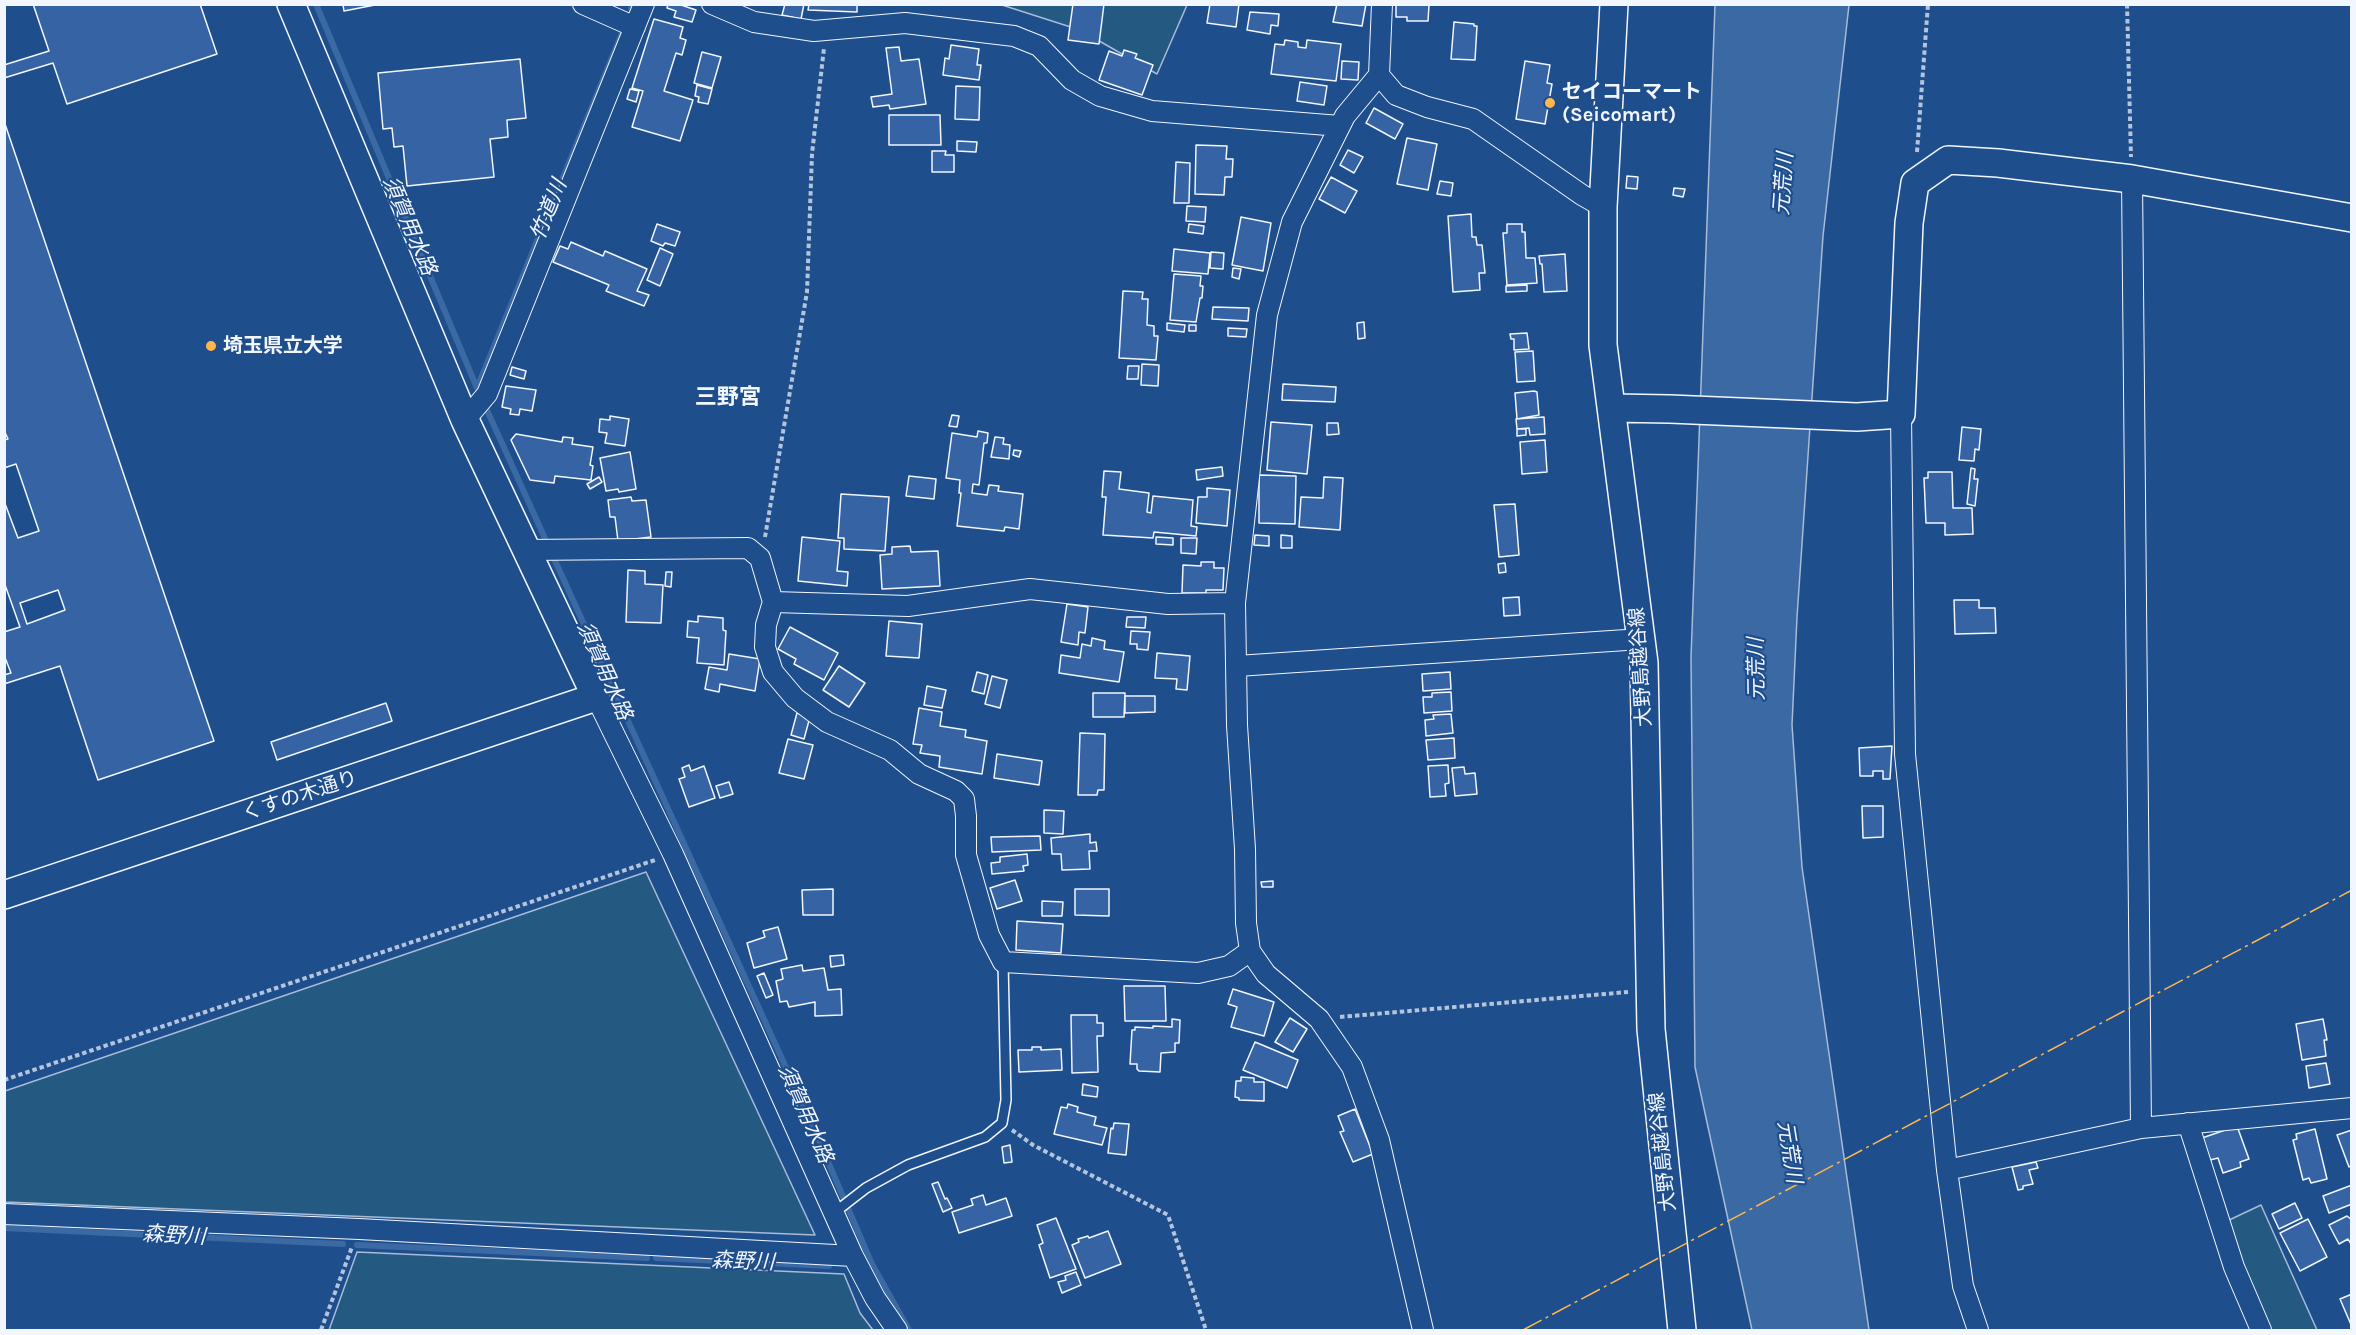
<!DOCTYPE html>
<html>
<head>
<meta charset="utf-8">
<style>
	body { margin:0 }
	#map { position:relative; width:2356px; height:1335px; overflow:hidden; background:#1f4e8c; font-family:Karla,sans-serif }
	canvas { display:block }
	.frame { position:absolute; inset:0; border:6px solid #f2f6ff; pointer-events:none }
</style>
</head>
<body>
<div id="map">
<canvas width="2356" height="1335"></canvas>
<div class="frame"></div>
</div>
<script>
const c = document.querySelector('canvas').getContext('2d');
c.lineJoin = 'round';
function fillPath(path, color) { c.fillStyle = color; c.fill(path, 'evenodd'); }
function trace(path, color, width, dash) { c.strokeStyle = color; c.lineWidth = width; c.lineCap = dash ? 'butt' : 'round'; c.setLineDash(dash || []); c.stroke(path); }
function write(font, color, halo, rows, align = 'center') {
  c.font = font + ' Karla,"Noto Sans JP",sans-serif'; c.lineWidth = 4.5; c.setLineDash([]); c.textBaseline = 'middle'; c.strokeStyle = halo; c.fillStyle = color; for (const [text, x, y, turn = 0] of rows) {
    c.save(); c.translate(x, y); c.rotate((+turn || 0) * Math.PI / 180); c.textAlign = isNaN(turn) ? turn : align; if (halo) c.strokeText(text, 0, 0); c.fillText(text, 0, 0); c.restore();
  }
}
const green = new Path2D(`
	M1002,5H1187L1157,74L1080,30Z
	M646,872L815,1235L5,1202V1091Z
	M2261,1205L2317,1330H2270L2225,1222Z
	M357,1252L844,1274L860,1313L873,1330H329Z`);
fillPath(green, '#245a82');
trace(green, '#a8bbd7', 1.5);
const water = new Path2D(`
	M1715,5H1849L1823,236L1797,617L1792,725L1802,867L1869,1330H1752L1695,1067L1691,657Z`);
fillPath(water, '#3b69a3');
trace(water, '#a8bbd7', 1.5);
trace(new Path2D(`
	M316,4L477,388L548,545
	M631,8L633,4
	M477,388L622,33
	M552,554L814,1129L872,1264L909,1330
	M4,1228L343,1244
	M357,1245L647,1258
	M656,1258L829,1266`), '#3b69a3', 6);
const building = new Path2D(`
	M33,4H200L217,54L67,104L53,63L4,78V65L49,51Z
	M338,4H375V5L344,11L343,5Z
	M668,4H678L696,10L692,22L674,17L676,11L667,8Z
	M785,4H804L801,19L782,15Z
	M809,4H857V12L808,10Z
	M1073,4H1104L1099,44L1068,40Z
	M1210,4H1239L1236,27L1207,23Z
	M1337,4H1366L1362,26L1333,22Z
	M1396,4L1429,5L1428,21H1407V17H1396Z
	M1250,12L1279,14L1278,26L1271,25L1270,34L1247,30Z
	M654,19L683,27L680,38L686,40L682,55L676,53L664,91L693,100L680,141L632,127L643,91L632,88Z
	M1454,22L1474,24V26H1477L1475,60L1451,59Z
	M1285,40L1298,42V47L1306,48L1307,40L1341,44L1336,81L1271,74L1275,44L1284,45Z
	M951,45L979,49L977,65H981L979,80L943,75L945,58L949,59Z
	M899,47L901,61L919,59L926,104L890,109L889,105L873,107L871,97L892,94L886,48Z
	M1124,50L1137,54L1135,58L1153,65L1142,95L1099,80L1109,51L1122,56Z
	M702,52L721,57L712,88L694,83Z
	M520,59L526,118L507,120L508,137L490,139L494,177L407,186L403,146L394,147L392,128L383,129L378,73Z
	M1342,61L1359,62L1358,80L1341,79Z
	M1525,61L1550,65L1547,83L1552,84L1545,124L1516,119Z
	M1300,82L1327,86L1324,105L1297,101Z
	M697,85L712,89L708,104L698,102L699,97L695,96Z
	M956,86L980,87L979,120L955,119Z
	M630,89L639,91L636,102L627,99Z
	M1374,108L1403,124L1395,139L1366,123Z
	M889,115H940L941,145H889Z
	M4,121L214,741L98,780L60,666L4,684V675L11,673L4,655V632L20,627L4,582V501L18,538L39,531L16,464L4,468V440L8,439L4,430ZM58,590L65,610L27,624L20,603Z
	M1407,138L1437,144L1428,190L1397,184Z
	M957,141L977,142L976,152L957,151Z
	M1196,145L1227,146L1226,159H1233L1232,177H1225L1224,195L1195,194Z
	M1348,150L1363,157L1354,173L1340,165Z
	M932,151H946L945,155H954V172H932Z
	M1176,162L1190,163L1189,203H1174Z
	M1627,176L1638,177L1637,189L1626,188Z
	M1331,177L1357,191L1345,213L1319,199Z
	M1440,181L1453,183L1451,196L1437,194Z
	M1674,188L1685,189L1683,197L1673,195Z
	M1187,206L1206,207L1205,222L1186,221Z
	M1471,214L1472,237H1476L1477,245H1482L1485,273H1479L1480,290L1453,292L1448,216Z
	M1241,217L1271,223L1263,271L1232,265Z
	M657,224L680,232L675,246L665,243L663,246L651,241Z
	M1189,224L1204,226L1203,234L1188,232Z
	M1507,224H1522V232H1525L1526,258H1535L1537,283L1507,285L1503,233H1507Z
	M571,242L603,256L605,251L647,269L637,291L649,295L644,306L606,291L609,285L553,262L560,246L568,249Z
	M660,248L673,254L660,286L647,280Z
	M1174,249L1210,253L1208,274L1172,271Z
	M1211,252L1224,253L1223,269L1210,268Z
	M1565,254L1567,291L1544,292L1542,264H1540L1539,256Z
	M1233,268L1241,269L1239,279L1232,277Z
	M1174,274L1201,276L1200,286H1203L1202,298H1200L1196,322L1170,320Z
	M1527,285V291L1506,292V286Z
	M1123,291L1143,292L1142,299H1148L1147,325L1154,326V336H1158L1156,360L1119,358Z
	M1213,307L1249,308L1248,321L1212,319Z
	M1364,322L1365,338L1358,339L1357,323Z
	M1167,323L1185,325L1184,332L1167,330Z
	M1189,325H1196V331H1189Z
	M1228,328L1247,329L1246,337L1228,336Z
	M1527,333L1529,349L1514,350V339H1511L1510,334Z
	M1533,351L1535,381L1517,382L1515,352Z
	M1142,364L1159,365L1158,386L1141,385Z
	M1128,366H1139L1138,379H1127Z
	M512,367L526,371L524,379L510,375Z
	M1283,384L1336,387L1335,402L1282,400Z
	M506,386L536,390L532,411L520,409L519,415L510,414L511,409L502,407Z
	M1534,391L1537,392L1539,415L1517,419L1515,393Z
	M952,415L959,416L957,427L949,426Z
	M610,416L629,419L625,446L605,443L607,433L599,432L600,419L610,420Z
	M1544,417L1545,434L1530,435L1529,428L1517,429L1516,419Z
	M1271,422L1312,425L1307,474L1267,470Z
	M1327,423H1338L1339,434L1327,435Z
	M1962,427L1981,429L1979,450L1975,449L1974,461L1959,460Z
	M1517,429H1526V435L1517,436Z
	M978,431L988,433L987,443H984L979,485L973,484L972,493L987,495L989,485L999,486L998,491L1023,494L1019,529L1005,527L1004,531L957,526L961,493H959L960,480L946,478L952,433L977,437Z
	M516,434L562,442L563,437L573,438L572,444L593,447L590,465L593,466L591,480L555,476L554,483L530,480L511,440Z
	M995,437L1004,438L1003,444L1010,445L1009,459L991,457Z
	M1545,440L1547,472L1522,474L1520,442Z
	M1014,450L1021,451L1019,457L1013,455Z
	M630,452L636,489L619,492L618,489L606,491L600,458Z
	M1222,467L1223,476L1197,480L1196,470Z
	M1971,468L1975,469L1974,479H1978L1975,506L1967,504Z
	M1104,471L1121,472L1119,489L1149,493L1147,512L1151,513L1153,496L1193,500L1191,526L1197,527L1196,536L1154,532L1153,538L1103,535L1106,497H1102Z
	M1928,472H1952L1953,508H1972L1973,534L1945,535V523H1926L1924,478H1928Z
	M1259,475L1296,476L1295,524L1259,523Z
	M909,476L936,479L934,499L906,496Z
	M599,477L602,482L590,489L587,484Z
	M1324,477L1343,478L1340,530L1299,527L1301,497L1323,498Z
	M1207,488L1230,490L1227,526L1196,523L1198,497H1207Z
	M841,494L889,497L885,551L844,549V538H838Z
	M631,497L632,501L646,500L651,537L618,541L615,517H610L608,500Z
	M1515,504L1519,555L1499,557L1494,505Z
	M1255,535L1269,536V546L1254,545Z
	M1281,535L1292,536V548H1281Z
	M802,537L840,541L837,571L848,572L847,586L798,581Z
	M1156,537L1173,538V545L1156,544Z
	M1181,538H1197L1196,554L1181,553Z
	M910,546L911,552L938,551L940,586L882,589L880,555L892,554V547Z
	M1201,562H1214V568H1224L1223,590H1206V593H1182L1183,565L1201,566Z
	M1505,563L1506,572L1499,573L1498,564Z
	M628,570L645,571V584L663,585L661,623L626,622Z
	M666,572H672L671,587L665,586Z
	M1519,597L1520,615L1504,616L1503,598Z
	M1954,600H1979V608H1995L1996,633L1955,634Z
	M1067,604L1088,607L1085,633L1079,632L1078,645L1061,642Z
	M698,616L723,618V630L726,631L724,665L697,663L699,638L687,637L688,621L698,622Z
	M1127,617H1146L1145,628L1126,627Z
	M889,621L922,624L919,658L886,656Z
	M790,627L838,653L824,680L794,664L796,659L778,649Z
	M1131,631L1150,632L1148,650L1137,649V644H1130Z
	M1092,638L1105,641L1104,649L1124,652L1119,682L1059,673L1061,655L1080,658L1082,644L1091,646Z
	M1157,653L1190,656L1187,690L1176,689L1177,679L1155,678Z
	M729,654L760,659L755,691L720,684L719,692L705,689L709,667L727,670Z
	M839,666L865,683L849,707L823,690Z
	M977,672L988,675L984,694L972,691Z
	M1450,672L1451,689L1423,691L1422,674Z
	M992,676L1007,680L1000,708L985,704Z
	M927,686L946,690L942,708L924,705Z
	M1451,692L1452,711L1424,713L1423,697H1432V693Z
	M1093,693H1125L1124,717H1093Z
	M1125,696H1155V712L1125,713Z
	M386,703L392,721L277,760L271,742Z
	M919,708L942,712L940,726L966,730L965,737L987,741L982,774L939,767L940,756L920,753L922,745L913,744Z
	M797,713L810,717L804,739L791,735Z
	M1451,714L1453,733L1426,736L1425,720L1434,719L1433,715Z
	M1080,733L1105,734L1104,790H1098L1097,795H1078Z
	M1454,738L1455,758L1428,760L1426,740Z
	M788,739L813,745L804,779L779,773Z
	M1892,746L1890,779H1883V771H1873V776H1860L1859,748Z
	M997,754L1042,761L1039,785L994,778Z
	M689,765L691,771L704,766L715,798L689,807L679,779L685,777L682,768Z
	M1448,765L1449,783L1445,784L1446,796L1430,797L1428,766Z
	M1464,767L1465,774L1475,773L1477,794L1455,796L1452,768Z
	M729,782L733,794L720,798L716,786Z
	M1862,806H1883V837L1863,838Z
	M1044,810L1064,811L1063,834L1044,833Z
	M1090,834V843L1096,842L1097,851H1089L1090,869L1062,870L1061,854H1052L1051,838Z
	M1040,836L1041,850L992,852L991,837Z
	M1027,854L1028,865L1023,866L1024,871L992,874L991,863L1000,862V857Z
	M1015,880L1022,901L997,909L990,888Z
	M1273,881V887H1262L1261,882Z
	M833,889V915H803L802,890Z
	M1075,889H1109V916L1075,915Z
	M1042,901L1063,902L1062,916H1042Z
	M1017,921L1063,924L1061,953L1016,950Z
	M778,927L787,959L754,968L747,943L765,937L763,931Z
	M843,955L844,965L831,967L830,956Z
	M802,965L803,971L824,968L828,990L841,989L842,1015L815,1016V1002L789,1007L787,1001L780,1002L776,981L783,979L781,969Z
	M764,973L773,995L766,998L757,976Z
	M1124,986H1165L1166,1021H1125Z
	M1233,989L1274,1002L1264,1036L1231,1027L1237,1007L1228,1004Z
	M1071,1015H1097V1023H1103V1036H1097L1098,1072L1072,1073Z
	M1290,1018L1307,1029L1293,1052L1275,1042Z
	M1172,1019L1180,1020L1179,1043H1175V1052L1161,1053L1160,1072L1139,1071L1137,1069V1064H1130L1132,1030H1135V1027L1153,1028V1026L1172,1027Z
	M2323,1019L2327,1040H2324L2326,1056L2302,1060L2296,1024Z
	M1255,1042L1298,1060L1287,1088L1243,1070Z
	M1032,1047H1041V1050L1061,1049L1062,1070L1019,1072L1018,1050H1032Z
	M2326,1063L2330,1084L2309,1088L2306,1066Z
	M1241,1077L1254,1078V1082H1264V1101L1239,1100V1098L1235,1097L1236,1081H1241Z
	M1083,1084L1098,1087L1097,1097L1082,1095Z
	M1068,1104L1078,1107L1077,1112L1096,1117L1094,1125L1107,1128L1102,1145L1054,1134L1061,1107L1067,1108Z
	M1355,1109L1373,1154L1353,1162L1340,1132L1344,1131L1338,1116Z
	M1114,1123L1129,1124L1126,1155L1108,1153L1111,1128L1113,1129Z
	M2237,1126L2249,1159L2240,1162L2241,1167L2223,1173L2218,1158L2210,1160L2202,1138Z
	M2315,1129L2327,1179L2311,1183L2309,1178L2303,1180L2293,1140L2297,1139L2296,1134Z
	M2352,1130V1165L2349,1167L2337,1135Z
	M1010,1145L1012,1162L1004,1163L1002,1147Z
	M2036,1162L2038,1168L2029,1170L2033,1184L2023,1186V1189L2018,1190L2012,1167Z
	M938,1182L945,1199L947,1198L952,1208L943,1212L932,1184Z
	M2352,1185V1204L2329,1213L2323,1196Z
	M983,1195L986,1205L1006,1198L1012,1216L959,1233L952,1212L973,1205L971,1199Z
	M2295,1203L2302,1218L2279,1229L2272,1214Z
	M2347,1216L2352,1220V1246L2348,1239L2339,1244L2329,1225Z
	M1056,1218L1076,1269L1050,1278L1039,1245L1043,1243L1037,1225Z
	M2308,1219L2327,1257L2300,1271L2280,1233Z
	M1108,1231L1121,1264L1085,1278L1072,1245L1079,1242L1078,1239L1088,1236L1089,1238Z
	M1076,1272L1081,1285L1062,1293L1058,1282L1066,1280L1065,1276Z
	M2352,1294V1327L2340,1299Z`);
fillPath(building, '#3563a3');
trace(building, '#f2f6ff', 1.5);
const lane = new Path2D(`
	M835,1212L866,1188L908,1165L985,1137L1002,1123L1006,1100L1003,962`);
const street = new Path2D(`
	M583,4L635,27
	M712,4L754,22L814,31L905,23L1014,36L1039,46L1072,80L1100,96L1152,111L1340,126
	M1382,4L1379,75L1396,95L1427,107L1473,119L1582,195L1603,207
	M2132,179L2141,1128
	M1901,414L1905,754L1947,1170L1963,1286L1978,1330
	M465,420L487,394L644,4
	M525,550L748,548L760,558L773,602L908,606L1030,589L1168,604L1235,603
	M773,602L766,625L765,647L773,672L795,698L827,722L890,750L919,774L956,791L964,799L966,816V855L989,935L1003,962L1198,973L1229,966L1250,951L1246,923L1245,849L1237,725L1235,603L1267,315L1292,222L1345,116L1379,75
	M1237,666L1641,639
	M596,697L673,854L853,1256L875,1298L897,1330
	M1250,951L1266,974L1319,1019L1352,1067L1379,1140L1423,1330
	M2188,1123L2234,1267L2261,1330
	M1947,1170L2141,1128L2352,1108
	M4,1214L359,1229L853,1256`);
const secondary = new Path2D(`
	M1614,4L1603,207V345L1644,663L1651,1029L1682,1330
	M1613,408L1670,409L1857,417L1901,414L1909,223L1915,183L1948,160L1998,163L2132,179L2352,218
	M4,895L596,697L465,420L291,4`);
trace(lane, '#f2f6ff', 12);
trace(street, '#f2f6ff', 22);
trace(secondary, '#f2f6ff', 30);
trace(new Path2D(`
	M2127,4L2131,157
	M1917,152L1928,4
	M765,537L807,292L812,154L824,48
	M1340,1017L1628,992
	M4,1080L655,860
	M1012,1130L1033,1145L1168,1215L1206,1330
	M321,1330L352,1247`), '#b3c4dc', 4, [4.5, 3]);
trace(lane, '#1f4e8c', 9);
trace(street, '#1f4e8c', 20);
trace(secondary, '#1f4e8c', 27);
trace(new Path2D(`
	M1523,1330L2352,890`), '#ffb74d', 1.5, [21, 4.5, 3, 4.5]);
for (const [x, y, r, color] of [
	[1550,103,6,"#ffb74d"],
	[211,346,6,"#ffb74d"]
]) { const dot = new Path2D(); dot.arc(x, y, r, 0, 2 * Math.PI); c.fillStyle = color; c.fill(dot); trace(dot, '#1f4e8c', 2); }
write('bold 20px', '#f2f6ff', '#1f4e8c', [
	["セイコーマート",1562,92],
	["(Seicomart)",1562,115],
	["埼玉県立大学",223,346]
], 'left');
write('20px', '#f2f6ff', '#1f4e8c', [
	["大野島越谷線",1641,667,-94],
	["くすの木通り",300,796,-18],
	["大野島越谷線",1663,1152,-96]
]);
write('italic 21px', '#f2f6ff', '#1f4e8c', [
	["元荒川",1784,184,-86],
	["竹道川",549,210,-68],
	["須賀用水路",409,226,67],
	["元荒川",1757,669,-91],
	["須賀用水路",604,671,66],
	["須賀用水路",805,1114,66],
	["元荒川",1789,1152,81],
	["森野川",174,1236,3],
	["森野川",743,1262,2]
]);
write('bold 22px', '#f2f6ff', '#1f4e8c', [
	["三野宮",728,398]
]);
</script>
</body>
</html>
